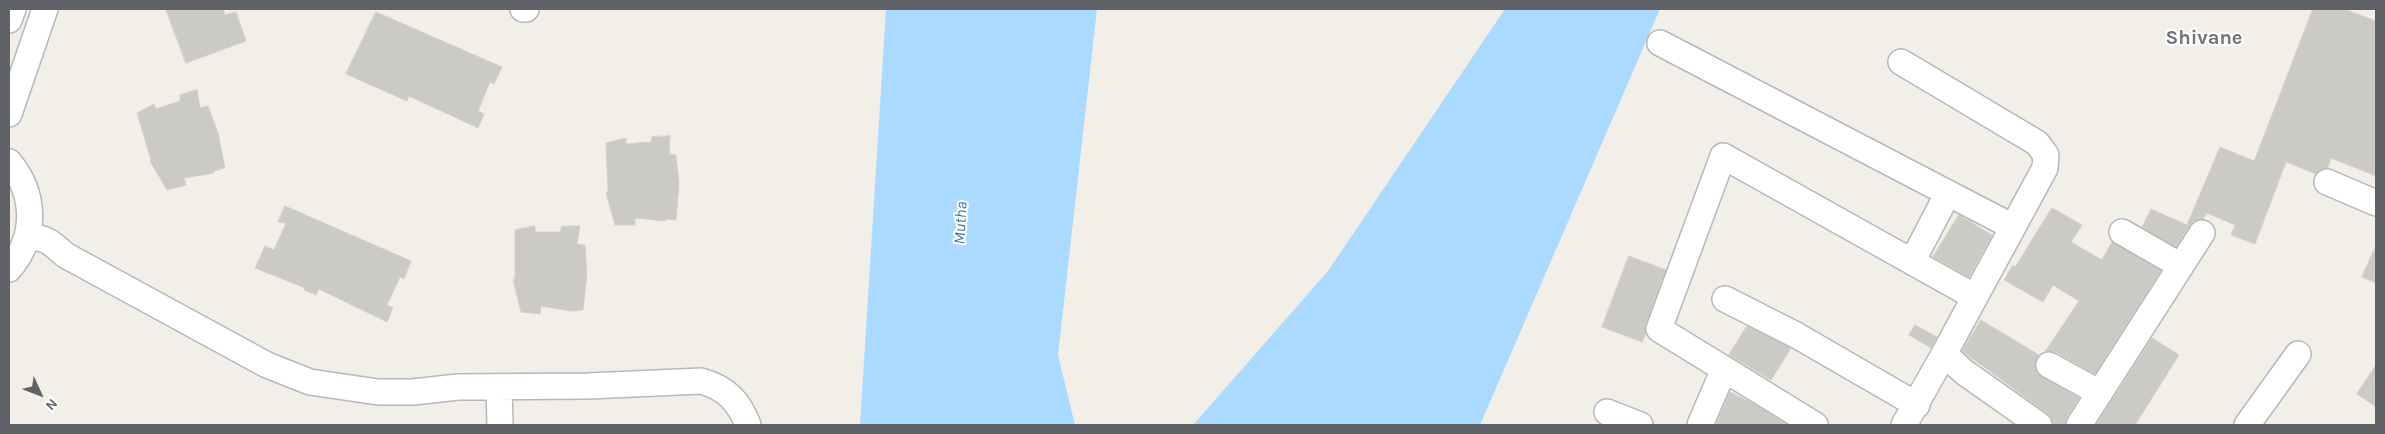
<!DOCTYPE html>
<html>
<head>
<meta charset="utf-8">
<style>
	body { margin:0 }
	#map { position:relative; width:2385px; height:434px; overflow:hidden; background:#f1efe8; font-family:Karla,sans-serif }
	canvas { display:block }
	.frame { position:absolute; inset:0; border:10px solid #5f6368; pointer-events:none }
	.north { position:absolute; left:15px; top:369px; width:50px; height:50px; -webkit-text-stroke:4px #fff; paint-order:stroke; rotate:133deg; font-size:14px; font-weight:700; line-height:20px; text-align:center; color:#5f6368 }
	.north::after { content:''; display:block; margin:auto; width:18px; height:22px; background:#5f6368; clip-path:polygon(50% 0,100% 100%,50% 72%,0 100%) }
</style>
</head>
<body>
<div id="map">
<canvas width="2385" height="434"></canvas>
<div class="frame"></div>
<div class="north">N</div>
</div>
<script>
const c = document.querySelector('canvas').getContext('2d');
c.lineJoin = 'round';
function fillPath(path, color) { c.fillStyle = color; c.fill(path, 'evenodd'); }
function trace(path, color, width, dash) { c.strokeStyle = color; c.lineWidth = width; c.lineCap = dash ? 'butt' : 'round'; c.setLineDash(dash || []); c.stroke(path); }
function write(font, color, halo, rows, align = 'center') {
  c.font = font + ' Karla,sans-serif'; c.lineWidth = 4; c.setLineDash([]); c.textBaseline = 'middle'; c.strokeStyle = halo; c.fillStyle = color; for (const [text, x, y, turn = 0] of rows) {
    c.save(); c.translate(x, y); c.rotate((+turn || 0) * Math.PI / 180); c.textAlign = isNaN(turn) ? turn : align; if (halo) c.strokeText(text, 0, 0); c.fillText(text, 0, 0); c.restore();
  }
}
fillPath(new Path2D(`
	M886,9H1097L1058,355L1075,425H860Z
	M1505,9H1660L1480,425H1193L1328,271Z`), '#aadaff');
const building = new Path2D(`
	M166,9H223L225,15L236,12L246,41L186,63Z
	M2313,9H2344L2376,21V176L2331,158L2328,168L2319,170L2316,174L2286,162L2255,244L2231,235L2235,225L2207,213L2203,219L2196,220L2190,225L2176,247L2142,227L2151,209L2187,225L2220,147L2254,161Z
	M376,12L502,67L494,84L490,82L478,111L484,114L478,128L409,96L407,101L346,74Z
	M197,90L200,108L208,106L218,133L225,168L214,171V173L184,178L186,185L167,190L150,161L151,160L137,113L154,104L156,109L180,101V95Z
	M670,136L669,154L676,155L679,183L676,220L665,219V221L635,218V225H615L606,193L608,192L606,143L626,138V144L651,142L652,137Z
	M285,206L411,261L404,279L400,277L387,305L393,308L387,322L319,289L316,295L304,290L305,288L255,268L265,246L274,250L286,223L278,222Z
	M2052,208L2082,225L2071,242L2102,260L2112,242L2161,271L2095,374L2056,352H2045L2079,301L2053,285L2043,302L2004,280L2013,265L2015,267Z
	M1959,215L1992,235L1969,277L1933,257Z
	M535,226V232H560L562,226H580L577,244L585,245L587,274L583,310L571,311L541,306L540,314L521,312L513,280L515,279V230Z
	M2376,246V283L2362,277Z
	M1629,256L1666,270L1646,324V333L1642,342L1602,327Z
	M1981,320L2039,355L2035,365L2037,373L2079,398L2067,417L2065,425H2053L2052,419L2047,413L1962,351Z
	M1915,325L1937,337L1931,348L1909,335Z
	M1747,326L1791,348L1771,380L1729,355Z
	M2152,338L2179,355L2135,425H2096Z
	M2376,365V407L2357,394Z
	M1730,392L1754,404L1788,425H1716Z`);
fillPath(building, '#cccac5');
trace(building, '#d6d1c6', 1);
const minor = new Path2D(`
	M523,9H526
	M9,20L13,9
	M1660,43L2013,227
	M1901,62L2037,143L2046,155L2045,168L1944,354
	M9,114L45,9
	M9,162C36,194 37,237 9,269
	M2327,182L2376,203
	M2122,232L2181,266
	M27,238C44,235 53,244 65,255L267,365L310,382L378,392H413L458,387L588,386L701,381C727,388 739,402 748,425
	M1912,262L1948,193
	M1725,299L1796,335L1917,405
	M2049,365L2100,393
	M499,387L500,425
	M1607,412L1640,425
	M1700,425L1724,369
	M1815,425L1659,329L1723,156L1975,297
	M1904,425L1944,354L1964,372L2039,425
	M2079,425L2202,233
	M2247,425L2298,354`);
trace(minor, '#b5b8bc', 28);
trace(minor, '#fff', 25);
write('italic 16px', '#4174aa', '#fff', [
	["Mutha",961,223,-87]
]);
write('bold 20px', '#70757a', '#fff', [
	["Shivane",2204,38]
]);
</script>
</body>
</html>
